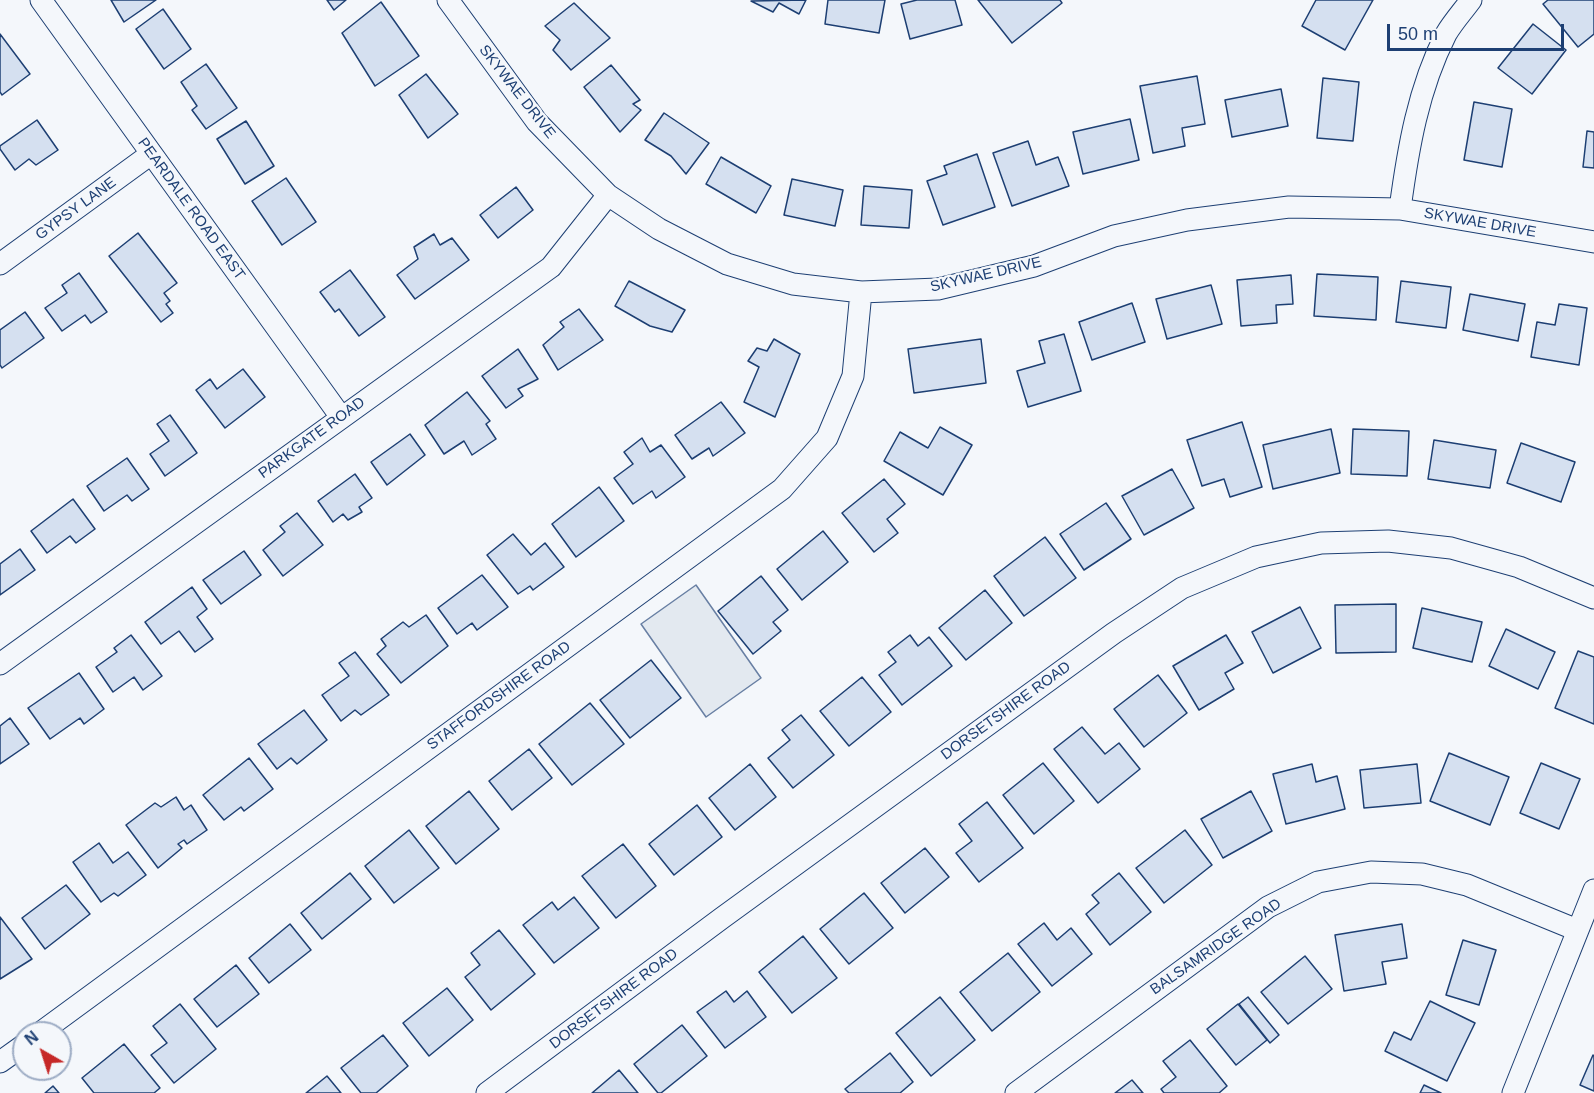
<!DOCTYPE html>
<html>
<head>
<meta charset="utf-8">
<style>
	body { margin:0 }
	#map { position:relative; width:1594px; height:1093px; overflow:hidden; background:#f4f7fb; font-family:Arial,sans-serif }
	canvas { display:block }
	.north { position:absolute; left:12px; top:1021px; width:60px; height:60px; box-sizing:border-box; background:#f4f7fb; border:2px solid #9eadc5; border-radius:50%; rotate:321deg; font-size:16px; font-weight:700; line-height:24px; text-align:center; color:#1d3f73 }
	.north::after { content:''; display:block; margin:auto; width:21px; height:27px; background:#c62828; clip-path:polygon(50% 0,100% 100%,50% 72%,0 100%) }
	.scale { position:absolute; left:1387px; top:24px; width:177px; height:27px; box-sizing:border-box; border:3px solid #1d3f73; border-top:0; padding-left:8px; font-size:18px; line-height:21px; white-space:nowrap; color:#1d3f73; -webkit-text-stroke:4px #f4f7fb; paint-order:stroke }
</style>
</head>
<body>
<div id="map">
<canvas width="1594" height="1093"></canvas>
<div class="north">N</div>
<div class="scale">50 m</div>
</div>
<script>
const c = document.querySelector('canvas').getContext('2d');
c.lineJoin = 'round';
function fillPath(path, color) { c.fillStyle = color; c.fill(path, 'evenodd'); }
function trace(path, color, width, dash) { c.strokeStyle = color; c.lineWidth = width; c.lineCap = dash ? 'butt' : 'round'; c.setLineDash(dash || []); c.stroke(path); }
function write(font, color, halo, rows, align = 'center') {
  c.font = font + ' Arial,sans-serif'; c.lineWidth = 4.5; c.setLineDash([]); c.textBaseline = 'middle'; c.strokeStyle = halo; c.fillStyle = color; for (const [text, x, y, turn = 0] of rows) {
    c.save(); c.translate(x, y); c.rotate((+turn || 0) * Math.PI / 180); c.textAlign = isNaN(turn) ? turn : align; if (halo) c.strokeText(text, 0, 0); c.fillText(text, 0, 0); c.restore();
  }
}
const green = new Path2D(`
	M696,585L761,678L706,717L641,624Z`);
fillPath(green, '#e3e9f0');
trace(green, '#687fa3', 1.5);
const building = new Path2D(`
	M111,0H156L124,22Z
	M327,0H346L334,10Z
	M806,0L799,14L779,3L773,12L751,1Z
	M828,0H885L879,33L825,24Z
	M917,0H955L962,25L910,39L901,4Z
	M978,0H1060L1062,3L1012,43Z
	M1316,0H1373L1345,50L1302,26Z
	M1548,0H1594V34L1578,47L1543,4Z
	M381,2L419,56L375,86L342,33Z
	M574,3L610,38L571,70L553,50L560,40L545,26Z
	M163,9L191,49L164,69L136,29Z
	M1533,24L1566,50L1532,94L1498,68Z
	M0,34L30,74L2,95L0,92Z
	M206,64L237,108L206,129L192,110L197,106L181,82Z
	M611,65L640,100L633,104L641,110L620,132L584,87Z
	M426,74L458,114L428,138L399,95Z
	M1197,76L1205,124L1182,128L1185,146L1153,153L1140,86Z
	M1323,78L1359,82L1353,141L1317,138Z
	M1281,89L1288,126L1232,137L1225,100Z
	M1474,102L1512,109L1502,167L1464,160Z
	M664,113L709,143L686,174L671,156L645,140Z
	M1130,119L1139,160L1083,174L1073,132Z
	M37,120L58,150L36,165L29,159L15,170L0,149V146Z
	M246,121L274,166L245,184L217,139Z
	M1587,131L1594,132V168L1583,167Z
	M1028,141L1036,165L1058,157L1069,186L1012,206L993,153Z
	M977,154L995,207L943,225L927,181L947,174L944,166Z
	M721,157L771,186L756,213L706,184Z
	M286,178L316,222L282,245L252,201Z
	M792,179L843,190L835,226L784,215Z
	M864,186L912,190L909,228L861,225Z
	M516,187L533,210L498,238L480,215Z
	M138,233L177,283L164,293L170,301L166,304L173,313L161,322L109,256Z
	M434,234L440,245L452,238L469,260L415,299L397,275L418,259L414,247Z
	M350,270L385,317L359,336L339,309L335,312L320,292Z
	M79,273L107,312L91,323L85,315L62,331L45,308L67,293L62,285Z
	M1317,274L1378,277L1376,320L1314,316Z
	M1291,275L1293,304L1276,305L1277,323L1241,326L1237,280Z
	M629,281L685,310L672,332L650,326L615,306Z
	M1401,281L1451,287L1446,328L1396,322Z
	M1211,285L1222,324L1167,339L1156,299Z
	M1470,294L1525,304L1518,341L1463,330Z
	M1132,303L1145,342L1092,360L1079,322Z
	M1559,304L1587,308L1579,365L1531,357L1537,322L1555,325Z
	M579,309L603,340L558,370L543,345L564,327L560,322Z
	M25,312L44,338L2,368L0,365V330Z
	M1064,334L1081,391L1028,407L1017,371L1045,363L1039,341Z
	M774,339L800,354L775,417L744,402L759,367L748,361L757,348L767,351Z
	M981,339L986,383L914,393L908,349Z
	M518,349L538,379L518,389L523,396L506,408L482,376Z
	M243,369L265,397L225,428L196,390L210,379L217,389Z
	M467,392L490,421L486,424L496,439L472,455L464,441L444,454L425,425Z
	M721,402L745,433L713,456L709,448L692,459L675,435Z
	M170,415L197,453L165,476L150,454L169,441L157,424Z
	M1242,422L1262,487L1230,497L1224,479L1202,486L1187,440Z
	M940,427L972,445L943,495L884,461L900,432L928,448Z
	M1331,429L1340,473L1273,489L1263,445Z
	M1353,429L1409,431L1407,476L1351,474Z
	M410,434L425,455L387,485L371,462Z
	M642,438L650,452L661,445L685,477L656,498L652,491L633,504L614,478L633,464L624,452Z
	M1434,440L1496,450L1490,488L1428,479Z
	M1521,443L1575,462L1561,502L1507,483Z
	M127,458L149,489L132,501L127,495L104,511L87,486Z
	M1172,469L1194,508L1144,535L1122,496Z
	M355,474L372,498L359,507L362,512L348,520L343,514L333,522L318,501Z
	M884,479L905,504L887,519L898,533L874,552L842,513Z
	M599,487L624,521L576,557L552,524Z
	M73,499L95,529L76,543L70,536L47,553L31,531Z
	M1106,503L1131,539L1084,570L1060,534Z
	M297,513L323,545L283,576L263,550L285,532L280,526Z
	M823,531L848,562L802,600L777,569Z
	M513,534L531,555L545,543L564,567L533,590L530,586L518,594L487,555Z
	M1045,537L1076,578L1024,616L994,576Z
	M20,549L35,570L0,595V564Z
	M244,551L261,575L221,604L203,580Z
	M482,575L508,607L477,630L472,623L457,634L438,608Z
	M761,576L788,610L773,622L781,631L753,654L718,611Z
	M192,587L207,609L197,617L213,639L195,652L179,631L161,644L145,622Z
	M985,590L1012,623L966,660L939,628Z
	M1396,604V652L1336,653L1335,605Z
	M1300,607L1321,648L1273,673L1252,632Z
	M1422,608L1482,622L1472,662L1413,648Z
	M426,615L448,646L401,683L377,654L386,646L381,639L403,622L409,627Z
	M1506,629L1555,652L1538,689L1489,666Z
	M131,635L162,676L143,690L134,677L113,692L96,667L117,652L114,648Z
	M910,635L918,646L929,637L952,666L902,705L879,675L896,662L888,652Z
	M1226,635L1243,663L1225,673L1234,689L1199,710L1173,666Z
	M1578,651L1594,657V724L1555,708Z
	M355,652L389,695L361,715L355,710L341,721L322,695L349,676L339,663Z
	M651,660L681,698L630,738L600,700Z
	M79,673L104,709L84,724L80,718L50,739L28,708Z
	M1158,675L1187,713L1144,747L1114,709Z
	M862,677L891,712L849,746L820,711Z
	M590,703L624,744L572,785L539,744Z
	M304,710L327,740L297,764L291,758L277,769L258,744Z
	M801,715L834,755L793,788L768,758L790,740L782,730Z
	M10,718L29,744L0,764V726Z
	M1082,727L1105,754L1119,743L1140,769L1098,803L1054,749Z
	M529,749L552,778L512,810L489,781Z
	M1449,753L1509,777L1490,825L1430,801Z
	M249,758L273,789L244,811L241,807L224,820L203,795Z
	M1043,763L1074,801L1034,834L1003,795Z
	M1541,763L1580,779L1559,829L1520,813Z
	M750,764L776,797L735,830L709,798Z
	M1312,764L1316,782L1337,776L1345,809L1286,824L1273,774Z
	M1417,764L1421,803L1364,808L1360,770Z
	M469,791L499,829L456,864L426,826Z
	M1251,791L1272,831L1223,858L1201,819Z
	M176,797L184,810L191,805L207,830L187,844L184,840L178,844L182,848L158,868L126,825L155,803L161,807Z
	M987,802L1023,848L979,882L956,853L972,841L959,824Z
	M697,805L722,837L674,875L649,844Z
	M409,830L439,868L394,903L365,866Z
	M1185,830L1212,865L1164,903L1136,868Z
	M99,843L113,863L128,852L146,875L118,896L114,893L101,902L73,862Z
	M623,844L656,886L616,918L582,876Z
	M925,848L949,877L905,913L881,883Z
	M350,873L371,899L322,939L301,913Z
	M1119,873L1151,912L1110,945L1086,914L1099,903L1092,895Z
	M66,885L90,914L45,949L22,918Z
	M864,893L893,928L849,964L820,929Z
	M574,897L599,928L554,963L523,925L552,902L558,910Z
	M0,917L32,959L0,979Z
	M1044,923L1057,940L1071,928L1092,954L1052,986L1018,944Z
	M290,924L311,950L269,983L249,958Z
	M1402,924L1407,958L1382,962L1386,984L1344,991L1335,935Z
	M499,930L535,974L491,1010L465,977L480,965L471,953Z
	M803,936L837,978L792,1013L759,972Z
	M1463,940L1496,950L1479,1005L1446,995Z
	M1008,953L1040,992L992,1031L960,992Z
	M1305,956L1332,989L1288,1024L1261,992Z
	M236,965L259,994L217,1027L194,999Z
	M447,988L473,1020L429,1056L403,1023Z
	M726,991L734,1002L747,991L766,1017L725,1048L697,1012Z
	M940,997L975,1040L931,1076L896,1033Z
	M1248,997L1279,1035L1270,1043L1239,1004Z
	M1430,1001L1475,1023L1447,1081L1385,1051L1394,1032L1411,1040Z
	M180,1004L216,1049L174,1083L151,1055L167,1043L153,1026Z
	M1238,1004L1267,1040L1236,1065L1207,1029Z
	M682,1025L707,1056L661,1093H658L634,1064Z
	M383,1035L408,1066L376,1093H361L341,1068Z
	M1190,1040L1227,1086L1219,1093H1164L1161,1089L1176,1077L1163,1061Z
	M124,1044L160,1088L154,1093H94L82,1078Z
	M890,1053L913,1082L900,1093H849L845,1089Z
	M1593,1055L1594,1056V1091L1580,1085Z
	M619,1070L638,1093H592Z
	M327,1076L341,1093H306Z
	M1132,1080L1143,1093H1115Z
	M1424,1085L1441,1093H1420Z
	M53,1086L59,1093H45Z`);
fillPath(building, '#d5e0f0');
trace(building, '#1d3f73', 1.5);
const street = new Path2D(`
	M41,0L341,417
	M448,0L537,122L608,195L659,229L727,264L793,284L861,292L938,289L1034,266L1114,236L1187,220L1289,207L1400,209L1594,242
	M1400,209C1408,149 1418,89 1446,34C1453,22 1463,11 1471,0
	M0,264L151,154
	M0,664L551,267L608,195
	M40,1033L782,489L827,438L853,376L861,292
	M0,1062L24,1045
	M487,1093L722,918L1114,633L1182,588L1256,557L1321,543L1388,541L1451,548L1519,567L1594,598
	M1016,1093L1268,907L1318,882L1371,872L1422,874L1467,885L1577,930
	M1513,1093L1594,890`);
trace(street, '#1d3f73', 23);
trace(street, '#f4f7fb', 21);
write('15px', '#1d3f73', '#f4f7fb', [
	["SKYWAE DRIVE",517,92,52],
	["GYPSY LANE",76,209,-36],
	["PEARDALE ROAD EAST",191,209,54],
	["SKYWAE DRIVE",1480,223,10],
	["SKYWAE DRIVE",986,275,-13],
	["PARKGATE ROAD",312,438,-36],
	["STAFFORDSHIRE ROAD",499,696,-36],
	["DORSETSHIRE ROAD",1006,711,-36],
	["BALSAMRIDGE ROAD",1216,947,-35],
	["DORSETSHIRE ROAD",614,999,-37]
]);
</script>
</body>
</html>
